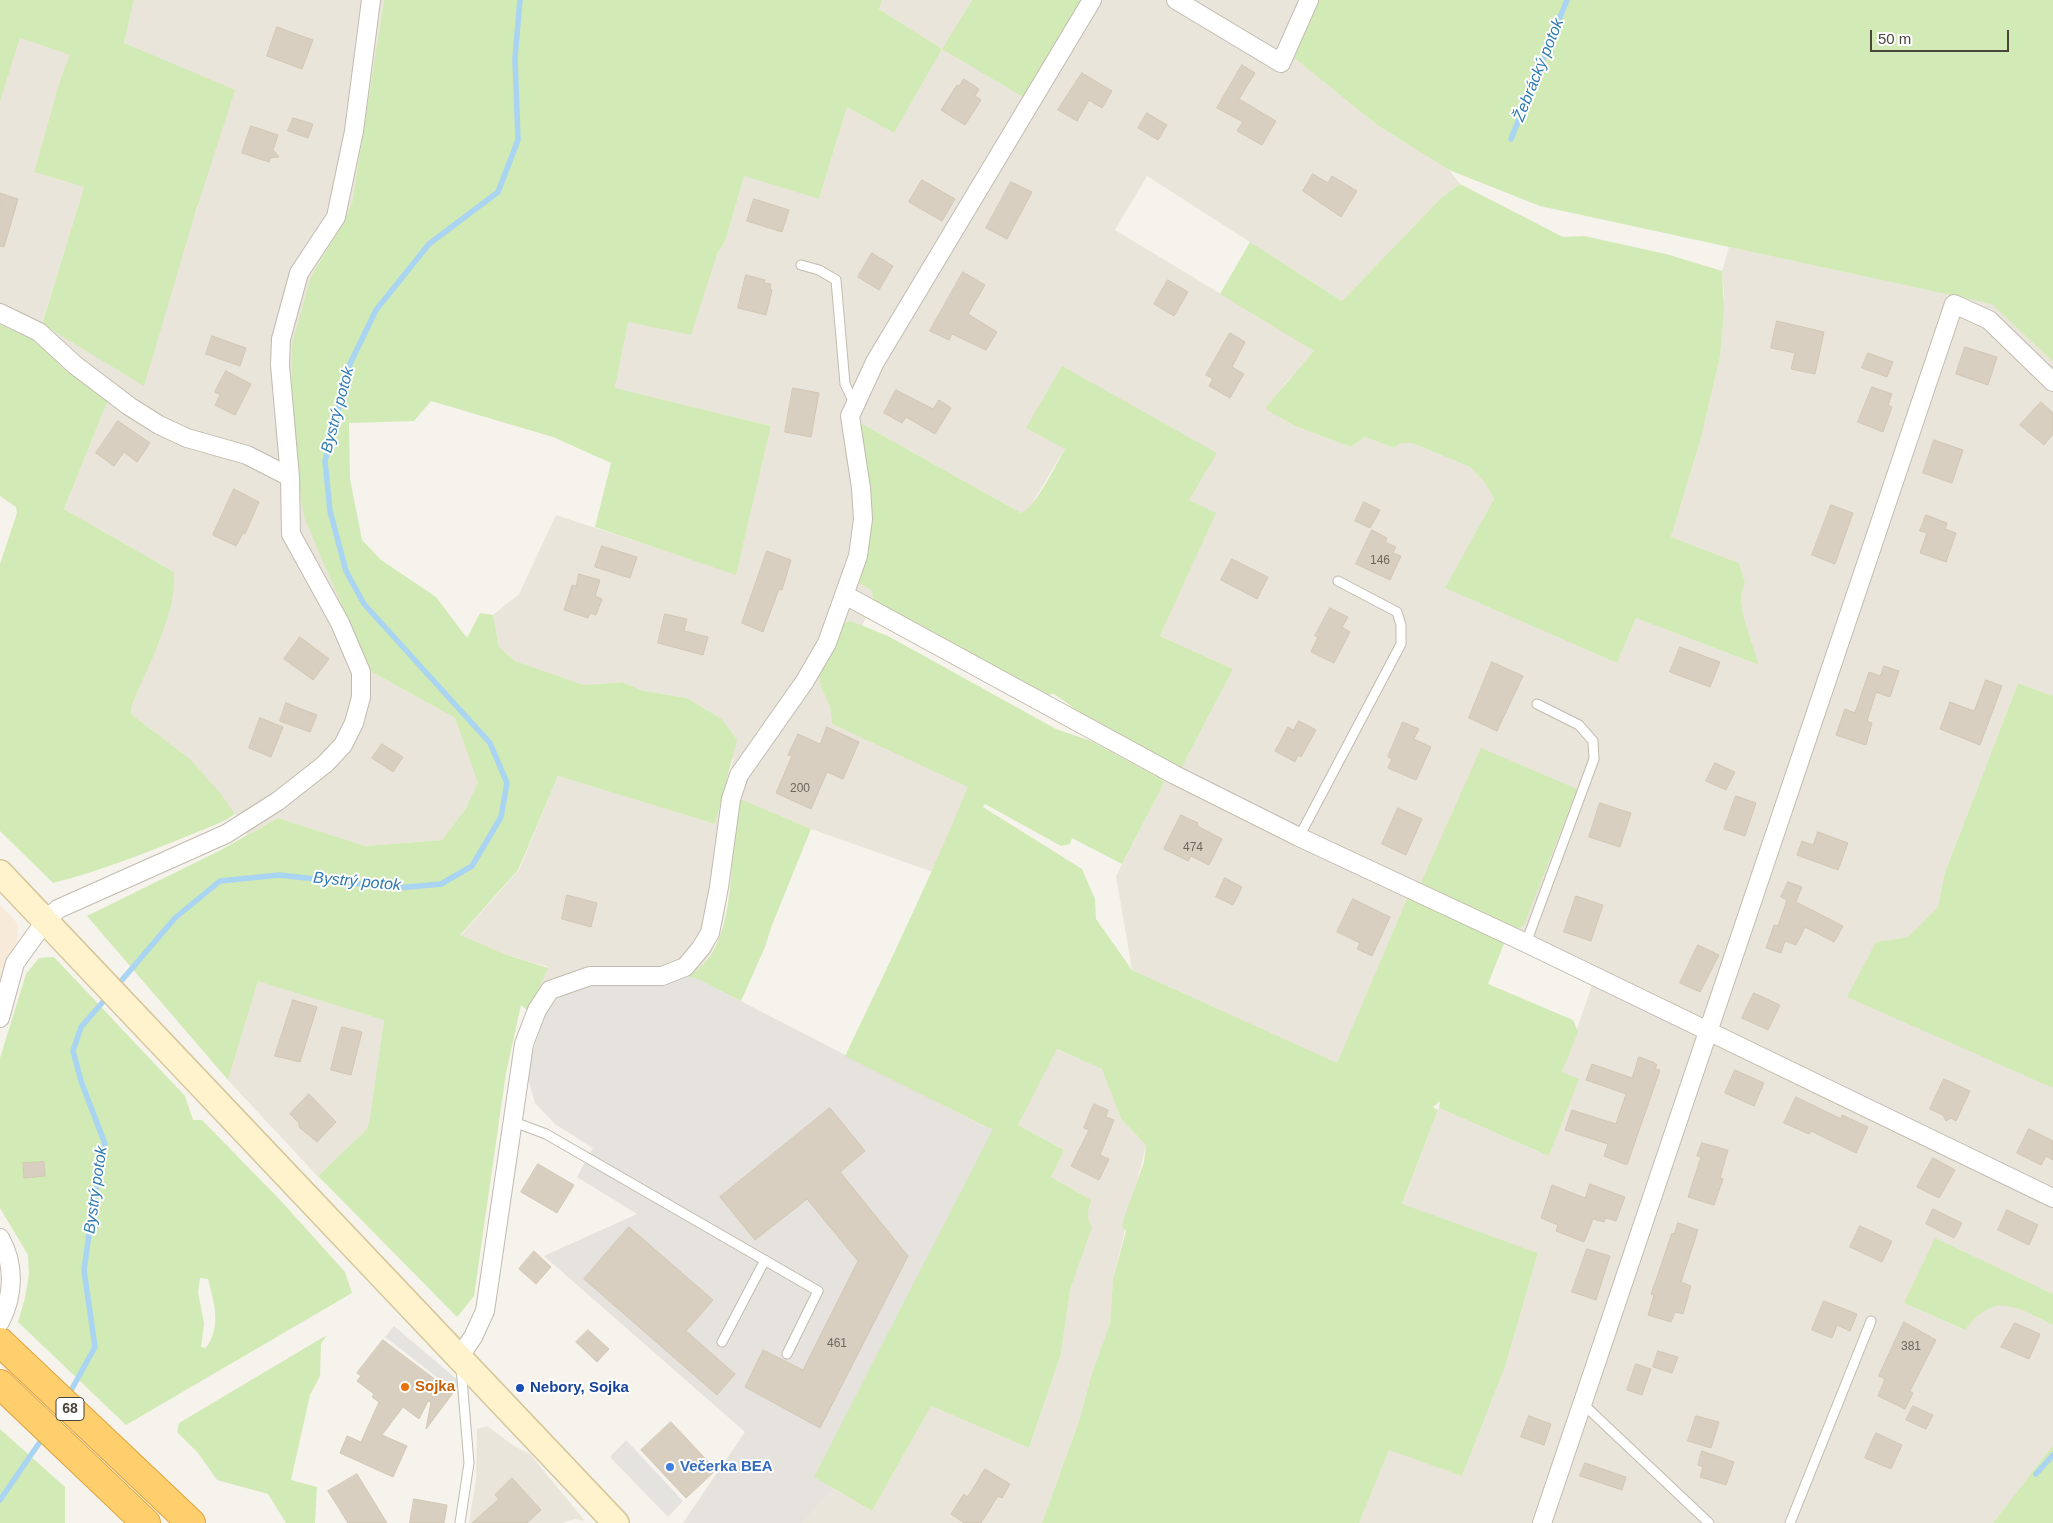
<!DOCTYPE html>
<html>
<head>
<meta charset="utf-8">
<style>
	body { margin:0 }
	#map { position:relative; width:2053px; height:1523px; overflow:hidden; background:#f6f3ec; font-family:Helvetica,sans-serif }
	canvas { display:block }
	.scale { position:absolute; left:1870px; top:30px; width:139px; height:22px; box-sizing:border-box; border:2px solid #4b4439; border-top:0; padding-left:6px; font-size:15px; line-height:18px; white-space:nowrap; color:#4b4439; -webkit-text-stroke:4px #fff; paint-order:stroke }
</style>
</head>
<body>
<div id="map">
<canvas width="2053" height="1523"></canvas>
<div class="scale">50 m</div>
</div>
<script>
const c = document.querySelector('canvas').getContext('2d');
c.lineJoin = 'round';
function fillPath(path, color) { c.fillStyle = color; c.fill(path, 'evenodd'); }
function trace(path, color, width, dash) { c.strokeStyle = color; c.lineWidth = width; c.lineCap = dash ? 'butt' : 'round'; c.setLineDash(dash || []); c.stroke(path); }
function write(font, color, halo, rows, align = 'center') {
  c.font = font + ' Helvetica,sans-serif'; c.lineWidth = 4; c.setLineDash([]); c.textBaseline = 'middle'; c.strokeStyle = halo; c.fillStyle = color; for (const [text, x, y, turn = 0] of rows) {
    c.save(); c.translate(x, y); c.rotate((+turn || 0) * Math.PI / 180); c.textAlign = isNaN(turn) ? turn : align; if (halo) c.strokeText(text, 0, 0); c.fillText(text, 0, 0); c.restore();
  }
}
fillPath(new Path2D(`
	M134,0H384L352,203L343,223L311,276L370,671L455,718L479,783L466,808L442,840L365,846L278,818L247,835L235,814L189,758L131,714L132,705L174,572L64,509L108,400L60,366L43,345L0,324V102L20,38L71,55L60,80L34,172L84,187L42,323L194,217L198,207L124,43Z
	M882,0H972L942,49L1083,0H1318L1293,57L1377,125L1449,170L1460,184L1441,198L1342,301L1147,176L1115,230L1315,351L1284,385L1268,411L1295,426L1351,447L1365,437L1394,448L1401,443H1412L1470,467L1485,483L1494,499L1446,588L1617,663L1636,618L1759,665L1743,615L1741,596L1745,582L1739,563L1671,537L1701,438L1720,357L1724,293L1722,271L1729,247L1993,304L2053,362V696L2018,683L1944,875L1938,907L1908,937L1876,942L2020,1072L2053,1088V1294L2012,1275L1904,1303L1964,1330L1978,1313L1997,1305H2011L2053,1325V1445L1993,1523H1359L1389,1449L1462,1476L1505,1367L1538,1253L1402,1205L1438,1110L1439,1108L1549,1156L1578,1079L1562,1073L1592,985L1409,894L1337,1064L1132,970L1116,876L1165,781L1181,769L1233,669L1160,636L1215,514L1189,500L1065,448L1036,497L1027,511L1021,513L857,421L862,585L872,591L873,602L862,626L851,621L819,677L821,688L830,706L832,724L969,786L933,872L811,829L740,800L724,919L712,952L701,967L688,977L664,983L556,1000L545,1015L528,1011L548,967L504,954L460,936L519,870L558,776L715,824L733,760L722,719L687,698L640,690L623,682L584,685L515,661L499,647L493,615L519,594L556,515L736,574L771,426L615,388L628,321L717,254L725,242L744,175L819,199L847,107L894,133L942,49L879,9Z
	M258,980L384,1020L369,1123L366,1130L318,1176L320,1179L228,1080Z
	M1056,1049L1103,1069L1121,1119L1146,1145L1113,1279L1110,1323L1091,1376L1079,1421L1042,1523H803L834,1489L872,1511L931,1406L1029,1448L1061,1354L1070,1290L1091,1227L1088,1221V1212L1090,1200L1051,1177L1064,1150L1018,1125Z
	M487,1426L514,1446L530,1454L585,1521L575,1519L562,1523H469L476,1479L477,1429Z`), '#eae5da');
fillPath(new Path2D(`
	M0,905L17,923L18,936L0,995Z`), '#f7ead8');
fillPath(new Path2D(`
	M688,977L698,979L987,1128L989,1126L994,1129L815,1477L834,1489L803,1523H683L745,1432L544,1256L637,1214L577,1177L593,1148L555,1124L535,1103L528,1079L532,1054L545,1015L556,1000L575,987L597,981L664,983Z`), '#e6e2dd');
fillPath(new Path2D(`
	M0,0H134L124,43L235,90L194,217L144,386L42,324L84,187L34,172L60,80L70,55L20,38L0,102Z
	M384,0H882L879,9L942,49L972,0H1083L1025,98L942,49L894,133L847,107L819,199L744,176L725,242L717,254L691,335L628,322L615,388L771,426L736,575L595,527L611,463L553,437L431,401L414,421L349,423L350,479L362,540L381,560L436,597L467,638L480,613L493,615L499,647L515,661L584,685L623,682L640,690L687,698L722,719L737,740L715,824L558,776L518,870L460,935L504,954L548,968L528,1011L521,1005L506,1073L474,1296L457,1317L318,1176L366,1130L369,1123L384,1020L258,981L228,1080L87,916L219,851L278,818L365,846L442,840L466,808L478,783L455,718L370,671L304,517L292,440V344L311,276L343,223L352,203Z
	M1318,0H2053V362L1992,304L1540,206L1449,170L1377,125L1293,57Z
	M1460,184L1563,237L1584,236L1666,254L1722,271L1724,309L1720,357L1701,438L1671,537L1739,563L1745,582L1741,596L1743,615L1759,665L1636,618L1617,663L1445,588L1494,499L1485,483L1470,467L1412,443H1401L1394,448L1365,437L1351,447L1295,426L1268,411L1266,407L1314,351L1220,294L1250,242L1342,301L1441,198Z
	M0,324L43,345L60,366L108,400L64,509L174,572C177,614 147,667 132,705L131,714L189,758L221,794L235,814L224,821C168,844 112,868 53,883L0,831V564L17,513L16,507L0,496Z
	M1062,366L1217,453L1189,500L1216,513L1160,636L1233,669L1181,769L1092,721L1054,694L1046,695L873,602L872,591L859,583L857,421L1021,513C1036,507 1056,464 1065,449L1026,428Z
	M851,621L888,636L1056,729L1091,741L1165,781L1122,864L1072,838L1070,844L1061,846L985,804L983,807L1082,869L1095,899L1096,919L1132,970L1337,1063L1409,894L1505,941L1488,984L1573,1020L1578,1032L1562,1072L1579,1079L1549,1156L1439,1108L1440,1101L1433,1107L1438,1110L1402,1204L1538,1253L1505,1367L1462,1476L1389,1450L1359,1523H1042L1079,1421L1091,1376L1110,1323L1113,1279L1126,1231L1122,1226L1123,1221L1144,1162L1146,1145L1121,1119L1102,1069L1057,1049L1018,1125L1064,1150L1051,1177L1091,1200C1088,1210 1086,1218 1092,1227L1070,1290L1061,1354L1029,1448L931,1406L872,1511L814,1477L993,1129L989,1127L988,1128L845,1056C888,967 930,878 968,787L832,724L830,706L821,688L819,677L840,625Z
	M2018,683L2053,696V1088L1847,997L1876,942L1908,937L1938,907L1944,875Z
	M1481,748L1577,789L1524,925L1516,930L1420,885Z
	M740,799L811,829L772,925L765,947L741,1001L698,979L688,977C697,970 706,963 712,953C737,911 728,847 740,799Z
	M54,957L185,1096L193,1120H202L282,1202L345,1272L352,1293L126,1425L18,1322L25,1298L29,1274L28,1255L0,1208V1058L26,974L39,958ZM200,1278L208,1279C214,1304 222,1325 206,1348L201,1347L204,1323L198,1292Z
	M1935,1238L2053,1294V1325C2014,1307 1996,1290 1965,1330L1904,1303Z
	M327,1335L321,1344L320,1376L310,1395L291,1480L317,1487L315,1523H286L268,1494L217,1480L198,1453L177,1432L179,1423Z
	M0,1429L65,1487V1523H0Z
	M2053,1445V1523H1993Z`), '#d2eab5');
fillPath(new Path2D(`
	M394,1326L460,1382L455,1391L385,1337Z
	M626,1440L683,1501L668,1517L610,1457Z`), '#e5e3e0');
trace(new Path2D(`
	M1511,139L1567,0
	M116,987L175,918L220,881L279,875L397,888L441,884L472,866L501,817L507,783L490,743L364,604L346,571L330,511L325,461L350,364L376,310L429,244L498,192L518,140L515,58L520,0
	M68,1396L95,1347L84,1270L94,1199L105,1144L81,1081L73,1051L81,1027L108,996
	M2036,1474L2053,1455
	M0,1500L44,1436`), '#a9d4f2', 5.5);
const building = new Path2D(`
	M277,27L313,40L302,69L267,56Z
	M1242,65L1255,73L1239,99L1276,121L1262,145L1237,131L1243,122L1217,108Z
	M1082,73L1112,91L1102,108L1089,100L1077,121L1058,110Z
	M964,79L979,89L975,96L981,100L965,125L941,110L957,85L959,86Z
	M1147,113L1167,125L1158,140L1138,128Z
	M293,118L313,124L308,138L288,131Z
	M251,126L278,135L273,150L279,157L270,158L269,162L242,153Z
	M1313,174L1328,183L1332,176L1357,191L1341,217L1303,191Z
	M922,180L955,199L942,221L909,202Z
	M1011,182L1032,192L1007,239L986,228Z
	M0,193L18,199L4,247L0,246Z
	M754,199L789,210L782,232L747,221Z
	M872,253L893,266L879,290L858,277Z
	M963,272L985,285L968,314L997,332L986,350L952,334L949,340L930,331Z
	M746,275L765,280L764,283L771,284L770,289L772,290L766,315L738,308Z
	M1168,280L1188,292L1174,316L1154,304Z
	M1777,321L1824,332L1815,374L1791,369L1795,353L1771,348Z
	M1230,333L1245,342L1232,367L1244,374L1230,398L1209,386L1213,379L1206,375Z
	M212,336L246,348L240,366L206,354Z
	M1965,347L1997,357L1988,385L1956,374Z
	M1868,353L1893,362L1887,377L1862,368Z
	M226,371L251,384L235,415L215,405L220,395L215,392Z
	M1872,387L1892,394L1888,405L1892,407L1883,432L1858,422Z
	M793,388L819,393L811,437L785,432Z
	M896,390L933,409L939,400L951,408L935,434L906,417L902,423L884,413Z
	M2041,402L2053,413V434L2044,445L2020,425Z
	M118,421L150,443L137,462L124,452L114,466L96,453Z
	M1934,440L1963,450L1952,483L1923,473Z
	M234,489L259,502L245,534L243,533L236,546L213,535Z
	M1364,502L1380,510L1370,528L1355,521Z
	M1831,505L1853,513L1835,564L1812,555Z
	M1926,515L1947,523L1945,529L1956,533L1946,562L1920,553L1927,533L1920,531Z
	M1372,530L1387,538L1385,542L1396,547L1393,553L1401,556L1390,580L1356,564Z
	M602,546L637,557L630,578L595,567Z
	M767,551L791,560L782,590L779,589L763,632L742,623Z
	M1232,559L1268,577L1257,599L1221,580Z
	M579,574L600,580L595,596L602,599L596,615L590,613L588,618L564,610L572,585L576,586Z
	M1330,608L1348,617L1342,627L1350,632L1334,663L1311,652L1318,637L1315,636Z
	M665,614L687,619L684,631L708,637L703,655L658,643Z
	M300,637L329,659L313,680L284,659Z
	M1680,647L1720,662L1710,687L1670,672Z
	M1492,662L1523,676L1497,731L1469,718Z
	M1884,666L1899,671L1890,697L1876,692L1867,721L1872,723L1866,745L1836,735L1845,709L1855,713L1869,672L1880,676Z
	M1986,680L2002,686L1980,745L1940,729L1950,702L1974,711Z
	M286,703L317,715L310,732L280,721Z
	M260,718L283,727L271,757L249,748Z
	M1299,721L1316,730L1301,757L1298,755L1295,762L1275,751L1288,727L1293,730Z
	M1403,722L1419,729L1414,739L1431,747L1416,780L1388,768L1392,759L1388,757Z
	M827,727L859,742L843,779L827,772L811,809L776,793L792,756L788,755L798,734L820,744Z
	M382,744L403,757L393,772L372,758Z
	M1715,763L1735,772L1726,790L1706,781Z
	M1736,796L1756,803L1745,836L1724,829Z
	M1600,803L1631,813L1620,847L1589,837Z
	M1398,808L1422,819L1406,855L1382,844Z
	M1181,815L1198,823L1197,826L1222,839L1209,865L1191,856L1188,861L1164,849Z
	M1818,832L1848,843L1838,870L1797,855L1802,841L1813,845Z
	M1225,878L1242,887L1233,905L1216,897Z
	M1788,882L1802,887L1796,902L1843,926L1834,942L1805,927L1796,945L1785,941L1781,953L1766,948L1774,925L1778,926L1787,900L1781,897Z
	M567,895L597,903L591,927L562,919Z
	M1576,896L1603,905L1591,941L1564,932Z
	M1353,899L1390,917L1372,956L1357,949L1360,943L1337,932Z
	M1698,945L1719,955L1700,992L1680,983Z
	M1754,993L1780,1005L1768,1030L1742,1018Z
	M293,1000L317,1007L300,1062L275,1056Z
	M342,1027L362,1032L351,1075L331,1070Z
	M1639,1057L1653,1062L1657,1065L1655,1069L1660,1070L1627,1165L1604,1156L1608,1144L1565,1130L1572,1110L1616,1124L1626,1094L1586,1080L1592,1064L1632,1078Z
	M1735,1070L1764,1083L1754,1106L1725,1093Z
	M1944,1079L1970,1091L1956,1121L1951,1118L1946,1121L1943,1115L1930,1109Z
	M309,1094L336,1122L317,1142L299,1127V1123L290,1114Z
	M1796,1097L1841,1119L1842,1115L1868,1127L1856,1153L1811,1131L1809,1134L1784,1123Z
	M1094,1104L1108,1110L1106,1117L1114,1120L1100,1155L1109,1159L1099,1180L1071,1166L1089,1130L1084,1128Z
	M830,1108L865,1151L840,1172L908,1256L820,1428L745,1387L763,1350L803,1370L858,1261L807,1199L755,1240L720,1197Z
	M2029,1129L2053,1141V1160L2046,1156L2041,1165L2017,1153Z
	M1702,1143L1728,1150L1720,1178L1723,1179L1714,1205L1688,1197L1701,1157L1697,1156Z
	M1933,1158L1955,1170L1939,1198L1917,1187Z
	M44,1162L45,1176L24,1178L23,1163Z
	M538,1164L574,1185L557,1213L521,1192Z
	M1590,1184L1625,1197L1616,1221L1606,1218L1604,1222L1593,1219L1584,1242L1556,1231L1558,1225L1541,1218L1552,1185L1585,1198Z
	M1933,1209L1962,1223L1954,1238L1926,1224Z
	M2007,1210L2038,1225L2029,1245L1998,1230Z
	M1678,1223L1698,1230L1681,1282L1691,1286L1683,1314L1675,1312L1671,1322L1648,1315L1654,1295L1651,1294L1656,1280L1672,1233L1674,1234Z
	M1860,1226L1892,1241L1882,1262L1850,1247Z
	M629,1227L713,1300L686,1331L735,1374L717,1395L584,1279Z
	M1587,1249L1610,1256L1596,1300L1572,1292Z
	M534,1251L551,1267L536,1284L519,1269Z
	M1824,1301L1857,1314L1850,1331L1837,1325L1832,1338L1812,1330Z
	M1904,1322L1936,1340L1910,1391L1913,1393L1905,1409L1878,1396L1885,1379L1879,1376Z
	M2015,1323L2040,1334L2029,1359L2001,1347Z
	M588,1330L609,1349L597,1362L576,1342Z
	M383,1340L453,1393L426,1429L431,1402L428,1401L419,1419L403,1407L382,1435L407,1446L393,1477L340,1453L347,1436L361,1442L379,1402L372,1397L374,1394L357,1381L361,1376L357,1373Z
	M1658,1351L1678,1357L1672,1373L1653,1367Z
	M1636,1364L1651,1369L1642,1395L1627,1390Z
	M1913,1406L1933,1415L1926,1429L1906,1420Z
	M1529,1416L1551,1424L1544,1445L1521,1437Z
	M1696,1416L1719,1422L1711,1448L1688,1441Z
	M671,1422L716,1470L686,1498L641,1450Z
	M1876,1433L1902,1445L1891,1469L1865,1458Z
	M1702,1451L1734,1462L1726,1485L1700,1477L1703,1467L1698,1465Z
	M1585,1463L1626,1477L1622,1490L1580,1476Z
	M985,1469L1010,1484L1002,1498L998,1496L981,1523H964L951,1514L964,1494L967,1497L971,1492Z
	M357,1474L387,1523H348L328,1491Z
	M512,1478L541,1510L527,1523H472L499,1499L495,1495Z
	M414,1499L447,1505L444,1523H410Z`);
fillPath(building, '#d8cfc1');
trace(building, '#d3c7b4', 1);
const lane = new Path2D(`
	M801,265L819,270L836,280L845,384L854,403
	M1299,837L1401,644V625L1397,612L1338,581
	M1526,943L1594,759L1593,741L1579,725L1537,704
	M514,1122L546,1134L818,1291L787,1354
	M722,1342L765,1260
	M1582,1403L1709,1523
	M460,1523L469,1463L461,1367
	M1790,1523L1871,1321`);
const street = new Path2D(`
	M1176,0L1281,63L1309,0
	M0,313L39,332L75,365L129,406L159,425L187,438L247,455L290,477
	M845,595L1175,775L1299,837L1526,943L2053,1198
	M0,1018L15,963L46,920L58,909L226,834L278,801L325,764L343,745L354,723L361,697V672L340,623L291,534L290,477L280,365L281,339L299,273L336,217L354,131L371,0
	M0,1238C15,1264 14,1295 0,1322
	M460,1356L473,1337L485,1311L524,1044L537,1010L550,990L590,976H662L685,967L701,948L710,933L719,887L731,799L739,775L805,681L827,643L858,556L863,519L861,488L850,416L875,362L1092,0
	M1542,1523L1954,304L1989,320L2053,382`);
const secondary = new Path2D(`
	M0,873L616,1523`);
const highway = new Path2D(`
	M0,1342L191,1523
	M0,1384L146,1523`);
trace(lane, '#c2bbae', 11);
trace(street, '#c2bbae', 20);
trace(secondary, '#d6c79b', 28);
trace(highway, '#e0a43c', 30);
trace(lane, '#fff', 9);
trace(street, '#fff', 18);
trace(secondary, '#fff3cd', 25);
trace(highway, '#ffcf6e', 28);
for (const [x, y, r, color] of [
	[405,1387,5,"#e8710a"],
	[520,1388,5,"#1a4fb4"],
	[670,1467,5,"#3f7fe0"]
]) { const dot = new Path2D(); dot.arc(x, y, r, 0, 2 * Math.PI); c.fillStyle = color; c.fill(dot); trace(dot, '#fff', 2); }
write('12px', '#6e675b', null, [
	["146",1380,561],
	["200",800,789],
	["474",1193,848],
	["461",837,1344],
	["381",1911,1347]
]);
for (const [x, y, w] of [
	[70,1409,28]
]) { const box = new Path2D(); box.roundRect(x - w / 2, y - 11.5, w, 23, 4); c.fillStyle = '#fff'; c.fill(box); trace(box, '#4b4439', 1); }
write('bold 14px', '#4b4439', null, [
	["68",70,1409]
]);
write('bold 15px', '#c56008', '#fff', [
	["Sojka",415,1387]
], 'left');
write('bold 15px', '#164399', '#fff', [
	["Nebory, Sojka",530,1388]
], 'left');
write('bold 15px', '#366cbe', '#fff', [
	["Večerka BEA",680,1467]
], 'left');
write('italic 16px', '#2e7ab2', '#fff', [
	["Žebrácký potok",1539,70,-68],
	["Bystrý potok",338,410,-75],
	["Bystrý potok",357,882,5],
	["Bystrý potok",96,1190,-82]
]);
</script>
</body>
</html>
